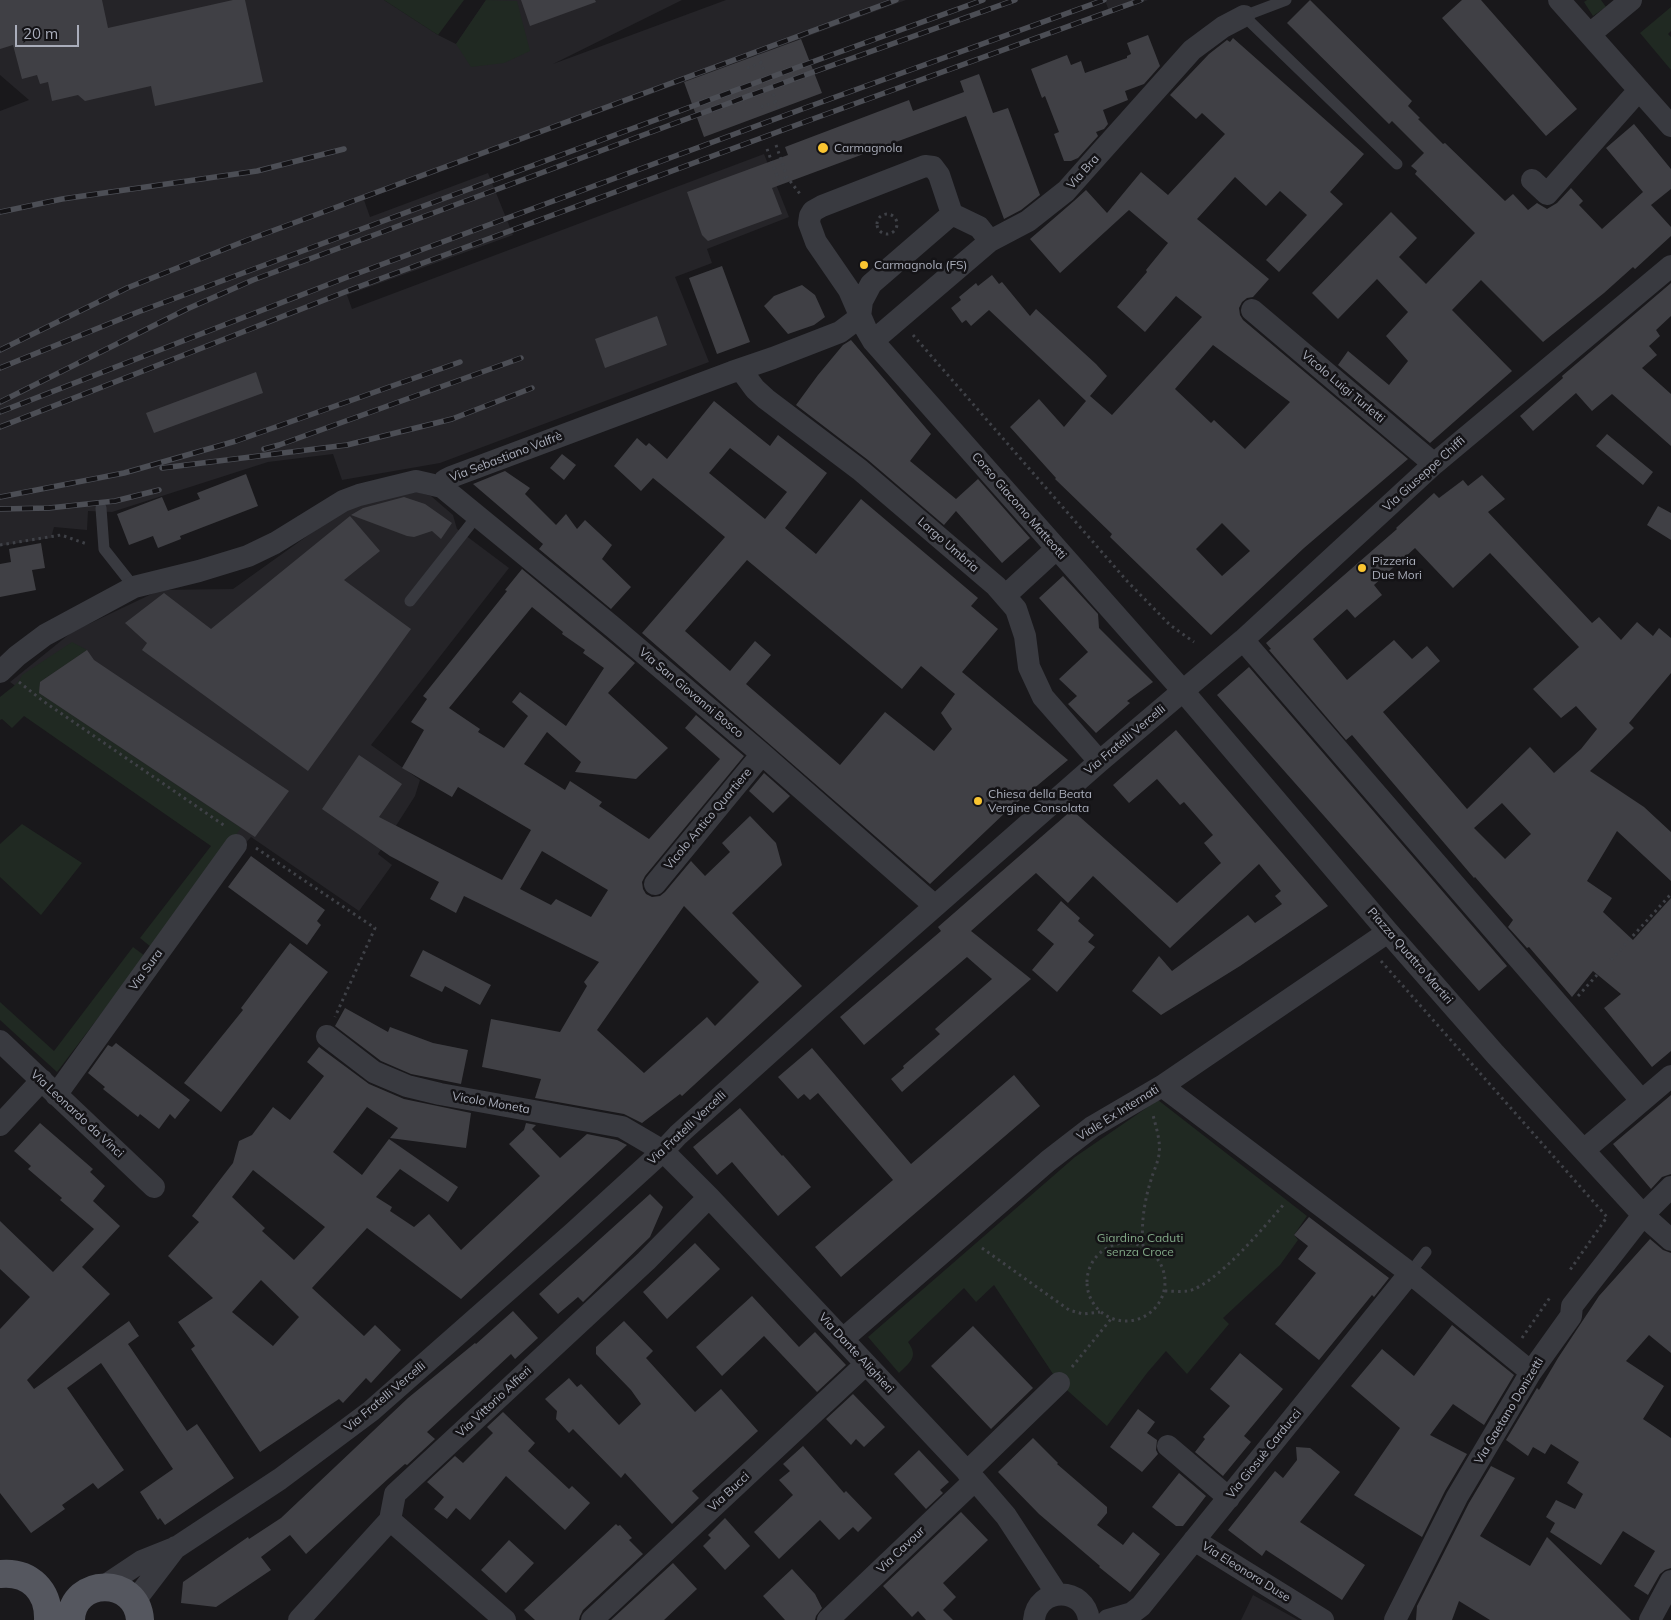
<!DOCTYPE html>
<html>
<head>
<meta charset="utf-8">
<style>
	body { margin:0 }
	#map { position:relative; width:1671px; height:1620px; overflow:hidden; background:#19181b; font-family:Mulish,sans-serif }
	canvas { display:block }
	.scale { position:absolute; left:15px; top:25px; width:64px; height:22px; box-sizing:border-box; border:2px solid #aaaebb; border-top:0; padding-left:6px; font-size:15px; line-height:18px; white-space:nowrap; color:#aaaebb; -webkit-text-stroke:4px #141316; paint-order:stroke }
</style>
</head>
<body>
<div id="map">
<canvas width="1671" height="1620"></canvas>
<div class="scale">20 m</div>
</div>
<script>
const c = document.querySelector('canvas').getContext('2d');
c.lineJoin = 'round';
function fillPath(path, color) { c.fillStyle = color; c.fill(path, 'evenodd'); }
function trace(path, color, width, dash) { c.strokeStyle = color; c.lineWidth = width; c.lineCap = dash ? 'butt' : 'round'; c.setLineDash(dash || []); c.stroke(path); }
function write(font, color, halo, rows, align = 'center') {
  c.font = font + ' Mulish,sans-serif'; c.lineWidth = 5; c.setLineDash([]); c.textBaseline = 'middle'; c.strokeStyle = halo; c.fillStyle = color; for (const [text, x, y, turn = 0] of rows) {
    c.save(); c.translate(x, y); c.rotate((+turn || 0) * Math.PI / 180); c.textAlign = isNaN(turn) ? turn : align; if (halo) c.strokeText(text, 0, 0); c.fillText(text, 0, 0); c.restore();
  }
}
fillPath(new Path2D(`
	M0,0H384L438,35L456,44L486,0H682L553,64L726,0H906L364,200L370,217L488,173L513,235L347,295L352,309L764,154L789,217L707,249L712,263L675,277L709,362L440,463L342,480L333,454L268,462L112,512L88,511L87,530L54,527L51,538L0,546V111L29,100L0,75Z
	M1105,0H1148L1110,14Z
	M417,492L431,496L453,515L457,529L509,568L371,745L420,780L415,796L378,854L392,865L359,911L251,837L242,847L10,682L72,632L160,590L233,589L359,499Z
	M1253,1595L1298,1620H1241Z`), '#252428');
fillPath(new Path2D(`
	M384,0H464L438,35Z
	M486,0L517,1L530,51L504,63L471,67L456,44Z
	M1587,0H1601L1606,7L1593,16L1584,2Z
	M1671,7V31L1668,34L1671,37V70L1640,33Z
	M72,642L87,650L40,682L39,693L241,828L151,947L140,938L211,846L24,716L12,728L2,719L0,720V697C8,690 18,685 22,675Z
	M22,824L82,863L41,915L0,877V844Z
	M133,947L145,956L57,1072L0,1020V1002L54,1051Z
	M1158,1100L1307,1216L1294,1235L1298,1240L1280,1265L1223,1318L1229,1324L1187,1374L1166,1351L1147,1373L1107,1426L1059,1383L994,1285L976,1302L964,1288L908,1342C919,1357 910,1362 899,1373L868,1337L1075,1157Z`), '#202922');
fillPath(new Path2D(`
	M0,0H102L108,28L233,0H245L263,82L155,106L151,86L85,101L78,95L52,101L48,82L40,84L37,75L22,79L13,45L0,49Z
	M521,0H595L596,2L530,26Z
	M1310,0L1412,101L1408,106L1420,118L1418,119L1443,144L1445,143L1505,201L1513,194L1528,210L1537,203L1547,209L1557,203L1571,188L1583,201L1579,205L1602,229L1643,192L1606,148L1634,124L1671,169V189L1651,205L1671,227V236L1635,269L1633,267L1604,293L1543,342L1481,280L1452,310L1512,371L1430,443L1338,365L1348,351L1389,385L1408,361L1386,336L1408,312L1377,279L1338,319L1312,293L1391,212L1417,238L1399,257L1426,284L1475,233L1415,174L1417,171L1411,166L1424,153L1392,121L1389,124L1287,23Z
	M1462,0H1481L1577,109L1546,136L1442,18Z
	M1148,35L1160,66L1144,84L1125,91L1128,100L1103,110L1108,124L1104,129L1096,132L1098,136L1078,158L1071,161H1064L1054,134L1059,132L1045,96L1042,98L1031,69L1067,55L1071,65L1081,61L1085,73L1127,58V56L1131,54L1127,43Z
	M1233,38L1364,154L1330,192L1343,204L1279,272L1266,260L1307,215L1280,191L1266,206L1235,177L1197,219L1269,279L1253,297L1247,298L1242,302L1239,308L1240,315L1243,320L1408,459L1304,548L1211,635L1110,537L1112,534L1055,479L1056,478L1010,427L1039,399L1064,427L1086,401L989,310L971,326L966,320L962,323L951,308L961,300L959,297L976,283L978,286L992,275L999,284L1002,282L1030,316L1036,309L1096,364L1107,376L1090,396L1112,415L1202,317L1176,296L1145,332L1117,307L1147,272L1146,270L1168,243L1129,210L1060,273L1030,239L1074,201L1086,190L1107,213L1141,172L1168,195L1225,134L1202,113L1196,119L1170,95L1209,54L1227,40L1230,42ZM1213,345L1290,402L1245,449L1214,420L1211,423L1175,389ZM1222,523L1250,551L1222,576L1196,549Z
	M801,39L822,93L704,137L684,82Z
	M979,74L993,113L1008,108L1040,195L1021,210L1004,219L966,116L772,188L782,214L708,241L702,235L687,192L788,155L785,147L909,100L913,111L964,92L960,81Z
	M722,266L750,342L717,354L689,278Z
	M1671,283V316L1656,330L1660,336L1649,346L1657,355L1642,368L1671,394V446L1612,394L1592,411L1576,393L1533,431L1520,416L1563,378L1562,376Z
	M802,285L815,295L825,317L814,325L788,334L764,306L774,296Z
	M657,316L667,345L605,368L595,339Z
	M851,340L931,434L910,461L956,499L978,479L1030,538L1002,563L956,511L944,525L868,460L796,405L818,375L843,345Z
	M256,372L263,393L154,433L146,413Z
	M714,401L770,446L778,435L827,473L785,528L816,554L861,499L978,598L971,606L998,629L962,672L1068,760L1008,810L930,884L642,633L725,537L653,478L641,491L614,466L637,438L646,446L649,443L667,459ZM730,448L787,492L765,519L709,473ZM747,560L902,689L921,666L955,694L941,713L952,729L934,751L885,712L840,765L746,684L771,655L755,641L730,671L685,631Z
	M1607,434L1653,472L1643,485L1596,446Z
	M562,454L576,465L564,480L550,468Z
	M505,471L530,488L525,494L556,525L566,514L577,529L585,520L612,545L602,559L631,587L611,609L539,549L543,544L473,484Z
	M246,474L258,506L180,536L181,539L158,548L153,536L129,545L117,514L162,497L168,511L200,499L197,493Z
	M1482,475L1505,499L1488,512L1592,623L1599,617L1621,640L1637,622L1653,636L1659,628L1671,638V673L1629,723L1634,728L1590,771L1644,807L1671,832V881L1617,831L1587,881L1612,898L1603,912L1633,940L1671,898V1051L1652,1067L1604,1008L1621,994L1593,971L1572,997L1529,947L1527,948L1508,927L1513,920L1475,877L1474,878L1352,735L1346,740L1269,650L1271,649L1266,643L1397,529L1396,528L1434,493L1439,498L1463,480L1468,486ZM1415,548L1453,588L1490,553L1579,647L1533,689L1561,718L1576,706L1597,729L1581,749L1554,773L1530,747L1467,809L1383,712L1440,661L1427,646L1412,659L1394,640L1347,680L1313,639L1347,609L1355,618L1382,595L1374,585ZM1502,803L1531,834L1505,859L1474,828Z
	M404,497L425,504L452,523L441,539L432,531L414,537L407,536L351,515L363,508Z
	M1658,506L1671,513V540L1647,525Z
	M350,516L380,551L344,580L411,629L308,771L142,650L147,643L125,623L164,593L211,629Z
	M41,543L45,568L32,570L36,590L0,597V564L11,562L9,549Z
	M522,569L635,663L608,693L668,748L636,779L575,772L581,762L547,732L524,764L565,790L570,781L602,802L599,806L649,839L720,759L685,728L696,715L744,756L645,876L642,882L643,889L646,894L652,897L660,896L665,892L691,861L705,876L730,852L722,843L750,816L776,843L782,865L732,913L802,986L682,1096L680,1094L642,1123L624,1114L535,1098L541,1079L482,1067L491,1019L560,1032L587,986L584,982L599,962L464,896L456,913L430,899L439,882L390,856L322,809L359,755L402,784L379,817L502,880L531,830L458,787L452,797L402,768L424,730L411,722L427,699L423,696L507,591L505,590ZM532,607L563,632L562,634L585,650L583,653L604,668L566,726L520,692L512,702L528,716L504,748L478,732L480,729L449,708ZM542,851L608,890L591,917L556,899L551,905L520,889ZM684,906L759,982L715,1026L707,1017L644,1073L597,1030Z
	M1063,576L1098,614L1099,628L1153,682L1127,701L1130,703L1096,733L1068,704L1077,696L1059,679L1088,652L1039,598Z
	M87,650L94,660L289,791L255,837L39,693L40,682Z
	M1249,667L1507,966L1479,991L1217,695Z
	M1176,730L1328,906L1240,966L1161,1015L1132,991L1159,956L1172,971L1248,915L1255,923L1282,904L1275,896L1281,891L1259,864L1170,948L1093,876L1068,903L1036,873L971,931L1031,979L902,1092L891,1079L904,1068L903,1066L940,1034L935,1029L992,979L967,957L864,1045L840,1017L941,931L938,927L1072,810L1177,903L1221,863L1204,843L1213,835L1184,802L1180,805L1157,779L1129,803L1113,785Z
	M764,773L790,796L773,813L749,791Z
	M251,856L325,910L317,921L321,925L307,945L228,887Z
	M1061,901L1080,918L1078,921L1094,935L1088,942L1095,947L1057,992L1032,970L1054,944L1037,930Z
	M290,943L328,972L221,1112L184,1083L243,1010L241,1008Z
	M423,950L491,985L480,1005L445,986L442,992L410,976Z
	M345,1008L388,1032L390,1027L433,1043L468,1050L461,1084L411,1074L381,1061L335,1026Z
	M116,1043L190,1100L175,1119L170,1114L159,1129L140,1114L138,1117L103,1089L105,1087L88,1073L108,1045L112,1047Z
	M319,1047L369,1084L404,1099L471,1113L466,1148L390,1138L398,1128L367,1107L333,1152L362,1175L389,1139L458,1187L448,1202L400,1169L376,1197L392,1207L390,1211L414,1227L429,1214L461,1250L540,1176L509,1144L524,1130L526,1123L536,1125L532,1129L560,1158L587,1134L617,1140L627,1145L461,1299L367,1228L312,1288L364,1336L375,1325L401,1350L371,1383L366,1378L343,1403L339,1399L260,1452L191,1349L195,1346L178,1322L213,1298L168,1256L199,1222L192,1216L233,1163L239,1141L252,1135L273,1107L290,1120L324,1076L307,1062ZM253,1170L325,1227L294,1260L262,1231L265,1228L232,1197ZM261,1280L299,1317L273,1346L232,1312Z
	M812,1048L911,1164L1014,1075L1040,1106L841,1277L815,1247L893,1180L818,1093L810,1100L804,1094L798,1099L778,1077Z
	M1671,1095V1174L1662,1177L1651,1189L1613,1144Z
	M740,1108L782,1156L783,1155L811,1187L778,1216L732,1162L717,1175L693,1147Z
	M40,1123L93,1169L90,1172L105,1186L93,1201L120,1226L82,1267L110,1294L27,1380L34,1389L129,1321L139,1336L128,1344L187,1431L197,1424L234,1478L165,1525L160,1518L158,1520L140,1492L173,1469L101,1363L67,1388L124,1470L98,1489L93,1483L62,1505L65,1509L31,1533L0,1493V1329L30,1297L0,1269V1221L53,1272L94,1229L60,1200L62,1198L28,1169L31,1166L14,1151Z
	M650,1194L663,1207L650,1237L583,1302L578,1297L558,1314L539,1294Z
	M1309,1217L1389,1278L1374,1297L1372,1295L1319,1360L1275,1324L1316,1273L1298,1259L1308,1246L1294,1235Z
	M1650,1239L1663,1250L1671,1253V1353L1649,1335L1626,1361L1664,1386L1643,1419L1671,1438V1568L1665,1570L1660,1574L1648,1595L1634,1586L1655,1551L1623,1531L1601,1565L1550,1532L1555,1523L1546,1517L1556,1500L1575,1509L1583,1494L1567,1483L1579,1462L1551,1444L1545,1454L1533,1447L1528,1456L1506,1440L1537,1388L1539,1390L1558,1358L1599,1296Z
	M695,1243L720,1269L667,1319L643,1292Z
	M752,1296L799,1347L815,1332L846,1365L817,1392L764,1336L722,1376L696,1347Z
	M513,1311L538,1338L515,1359L511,1354L427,1432L435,1439L407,1465L405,1464L389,1478L306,1554L290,1535L261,1557L271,1570L216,1607L181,1603L183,1582L248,1537L249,1539L281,1518L408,1398L475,1343L476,1344Z
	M624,1321L653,1351L646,1358L695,1412L721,1389L758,1431L692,1491L699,1498L672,1524L625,1473L621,1478L573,1429L569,1433L556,1419L557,1411L545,1399L569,1378L577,1387L581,1384L619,1425L641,1404L631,1390L596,1354V1347Z
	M1452,1325L1514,1375L1484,1425L1453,1404L1430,1435L1467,1454L1445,1491L1422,1537L1354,1495L1400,1428L1351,1386L1382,1349L1414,1376Z
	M973,1326L1033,1388L991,1429L931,1366Z
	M1240,1353L1283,1389L1244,1436L1251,1442L1223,1476L1195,1452L1205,1439L1203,1437L1230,1406L1210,1389Z
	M853,1394L885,1427L864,1447L856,1439L851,1445L826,1419Z
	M1138,1409L1155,1422L1147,1433L1157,1440L1156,1450L1158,1454L1142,1472L1110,1447Z
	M503,1412L535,1443L528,1451L569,1489L572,1486L590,1503L565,1530L506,1476L470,1520L456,1508L447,1519L434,1509L444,1497L427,1482L455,1456L463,1463L493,1433L487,1427Z
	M1033,1438L1058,1463L1057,1464L1107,1507V1513L1097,1525L1123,1545L1133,1532L1160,1554L1130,1592L1099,1567L1100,1566L1039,1514L998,1472Z
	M803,1446L844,1493L846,1491L872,1518L858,1532L853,1527L839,1540L820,1520L779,1559L754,1532L793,1495L779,1480L790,1471L783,1464Z
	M1296,1447L1310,1448L1340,1472L1300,1522L1365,1565L1342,1600L1266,1550L1262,1556L1228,1530L1275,1471L1283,1478L1297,1460Z
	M919,1450L949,1482L940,1490L943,1493L926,1509L894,1474Z
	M1491,1466L1515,1478L1480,1536L1530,1566L1547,1537L1631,1620H1490L1459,1601L1452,1620H1416L1417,1606L1469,1503Z
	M1179,1473L1206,1496L1183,1526H1176L1152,1507Z
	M961,1512L988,1540L943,1583L956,1597L943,1610L953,1620H926L918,1611L912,1617L883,1586Z
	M725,1518L750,1546L725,1570L703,1546L711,1538L708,1535Z
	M616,1524L618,1526L620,1525L632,1538L629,1540L643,1554L583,1610L580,1616L579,1620H535L524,1610Z
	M509,1540L534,1563L506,1593L481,1570Z
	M673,1563L697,1589L664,1620H611Z
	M792,1569L815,1594L822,1608L816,1616L815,1620H785L763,1596Z`), '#404045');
trace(new Path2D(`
	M758,55L764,71
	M747,68L761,63
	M773,94L779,109
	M761,107L776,102
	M776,145L787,177L800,194
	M767,149L779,181L787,177
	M877 224a10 10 0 1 1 20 0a10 10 0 1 1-20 0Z
	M913,335L1127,581L1170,625L1194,642
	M0,545L61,535L87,544
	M19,682L43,701L225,826
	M256,848L375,928L335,1017
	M1611,960L1671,894
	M1381,961L1607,1217L1570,1270
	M1578,996L1597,975
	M1087 1282a39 39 0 1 1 78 0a39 39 0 1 1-78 0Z
	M1143,1246C1141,1224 1144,1202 1151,1180C1153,1172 1158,1163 1159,1154C1161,1142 1156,1127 1153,1115
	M982,1248L1069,1310L1083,1314L1100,1312
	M1165,1291C1172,1291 1181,1292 1188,1291C1216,1285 1265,1226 1284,1204
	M1522,1338L1551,1296
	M1072,1367L1111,1319`), '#3f4147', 3, [2.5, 4]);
trace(new Path2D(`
	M1286,0L1244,16L1397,164
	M101,508L104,549L134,587
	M410,601L477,516
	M1410,1273L1426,1252`), '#393a40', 11);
trace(new Path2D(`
	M1559,0L1671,126
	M1590,34L1631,0
	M1532,180L1547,194L1639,90
	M952,214L939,175L933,167L925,166L822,206L813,211L810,216L809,223L816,242L849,290L866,329L873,341L1183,691L1388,932L1495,1054L1643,1215L1671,1240
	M952,214L979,227L990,241
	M1252,310L1434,464
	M860,317L862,301L871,284L952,214
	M873,341L990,241L1028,221L1066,191L1192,50L1223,27L1244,16
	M741,370L755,389L766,399L860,470L996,586L1016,609L1025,636L1029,667L1043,697L1099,761
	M442,487L614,628L762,754L935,906
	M1005,596L1056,549
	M1243,640L1641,1100
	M0,672L17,656L45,635L134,587L199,571L248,556L275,543L343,501L359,495L416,481L442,487L445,480L451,477L732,372L773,358L840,332L860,317
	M655,884L762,754
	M327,1036L374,1072L407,1086L440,1094L622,1127L663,1151L709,1197L975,1480L1006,1516L1057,1594
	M0,1041L154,1187
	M1162,1086L1410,1273L1531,1372
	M56,1095L236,845
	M0,1125L42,1080
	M1584,1150L1671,1076
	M843,1339L1048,1161L1092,1127L1162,1086L1388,932
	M1168,1446L1229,1498
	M967,1472L1059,1383
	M390,1520L505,1620
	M1194,1540L1323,1620
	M103,1587L142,1561L177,1547L280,1479L371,1411L573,1233L663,1151L678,1135L818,1009L1099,762L1243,640L1434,464L1671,266
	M134,1602L176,1547
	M299,1620L390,1520L395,1494L646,1261L709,1197
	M592,1620L866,1364
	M828,1620L975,1480
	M1034,1620C1037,1586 1085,1586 1089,1620
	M1108,1620L1132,1613L1141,1606L1410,1273
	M1395,1620L1457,1497L1531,1372L1571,1316L1572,1306L1643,1215L1671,1187
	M1650,1620L1671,1581`), '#393a40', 22);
trace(new Path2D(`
	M0,1574C30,1571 49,1591 48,1620
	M71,1620C72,1577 137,1576 140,1620`), '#55575f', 28);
const rail = new Path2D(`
	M0,212L62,199L257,171L344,149
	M0,350L127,288L245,241L896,0
	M0,368L138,312L790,70L983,0
	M0,402L187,309L253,280L794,79L1015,0
	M0,412L345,278L805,108L1104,0
	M0,427L350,290L810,120L1141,0
	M264,449L279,445L521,358
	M162,468L347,445L452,419L532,388
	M0,497L124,473L236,441L460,362
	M0,509L49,508L115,501L159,490`);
trace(rail, '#4c4e55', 5.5);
trace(rail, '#141316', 4, [11]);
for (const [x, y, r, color] of [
	[823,148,6,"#fac531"],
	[864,265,5,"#fac531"],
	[1362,568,5,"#fac531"],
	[978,801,5,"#fac531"]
]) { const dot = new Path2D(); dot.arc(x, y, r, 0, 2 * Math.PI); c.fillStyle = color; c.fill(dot); trace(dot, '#141316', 2); }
write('12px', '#aaaebb', '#141316', [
	["Carmagnola",834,148],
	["Carmagnola (FS)",874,265],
	["Pizzeria",1372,561],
	["Due Mori",1372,575],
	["Chiesa della Beata",988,794],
	["Vergine Consolata",988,808]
], 'left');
write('12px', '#aaaebb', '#141316', [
	["Via Bra",1083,172,-48],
	["Vicolo Luigi Turletti",1343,387,40],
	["Via Sebastiano Valfrè",506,457,-21],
	["Via Giuseppe Chiffi",1424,474,-42],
	["Corso Giacomo Matteotti",1019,506,49],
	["Largo Umbria",948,545,41],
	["Via San Giovanni Bosco",691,693,40],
	["Via Fratelli Vercelli",1125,740,-40],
	["Vicolo Antico Quartiere",708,819,-50],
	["Piazza Quattro Martiri",1410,956,49],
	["Via Sura",146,970,-54],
	["Vicolo Moneta",491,1103,10],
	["Viale Ex Internati",1118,1113,-32],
	["Via Leonardo da Vinci",77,1114,43],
	["Via Fratelli Vercelli",687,1128,-43],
	["Via Dante Alighieri",856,1353,47],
	["Via Fratelli Vercelli",385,1397,-40],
	["Via Vittorio Alfieri",494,1402,-43],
	["Via Gaetano Donizetti",1509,1411,-59],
	["Via Giosuè Carducci",1264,1454,-51],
	["Via Bucci",729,1492,-43],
	["Via Cavour",901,1550,-44],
	["Via Eleonora Duse",1246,1572,32]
]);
write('12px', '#81a786', '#141316', [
	["Giardino Caduti",1140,1238],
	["senza Croce",1140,1252]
]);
</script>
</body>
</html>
